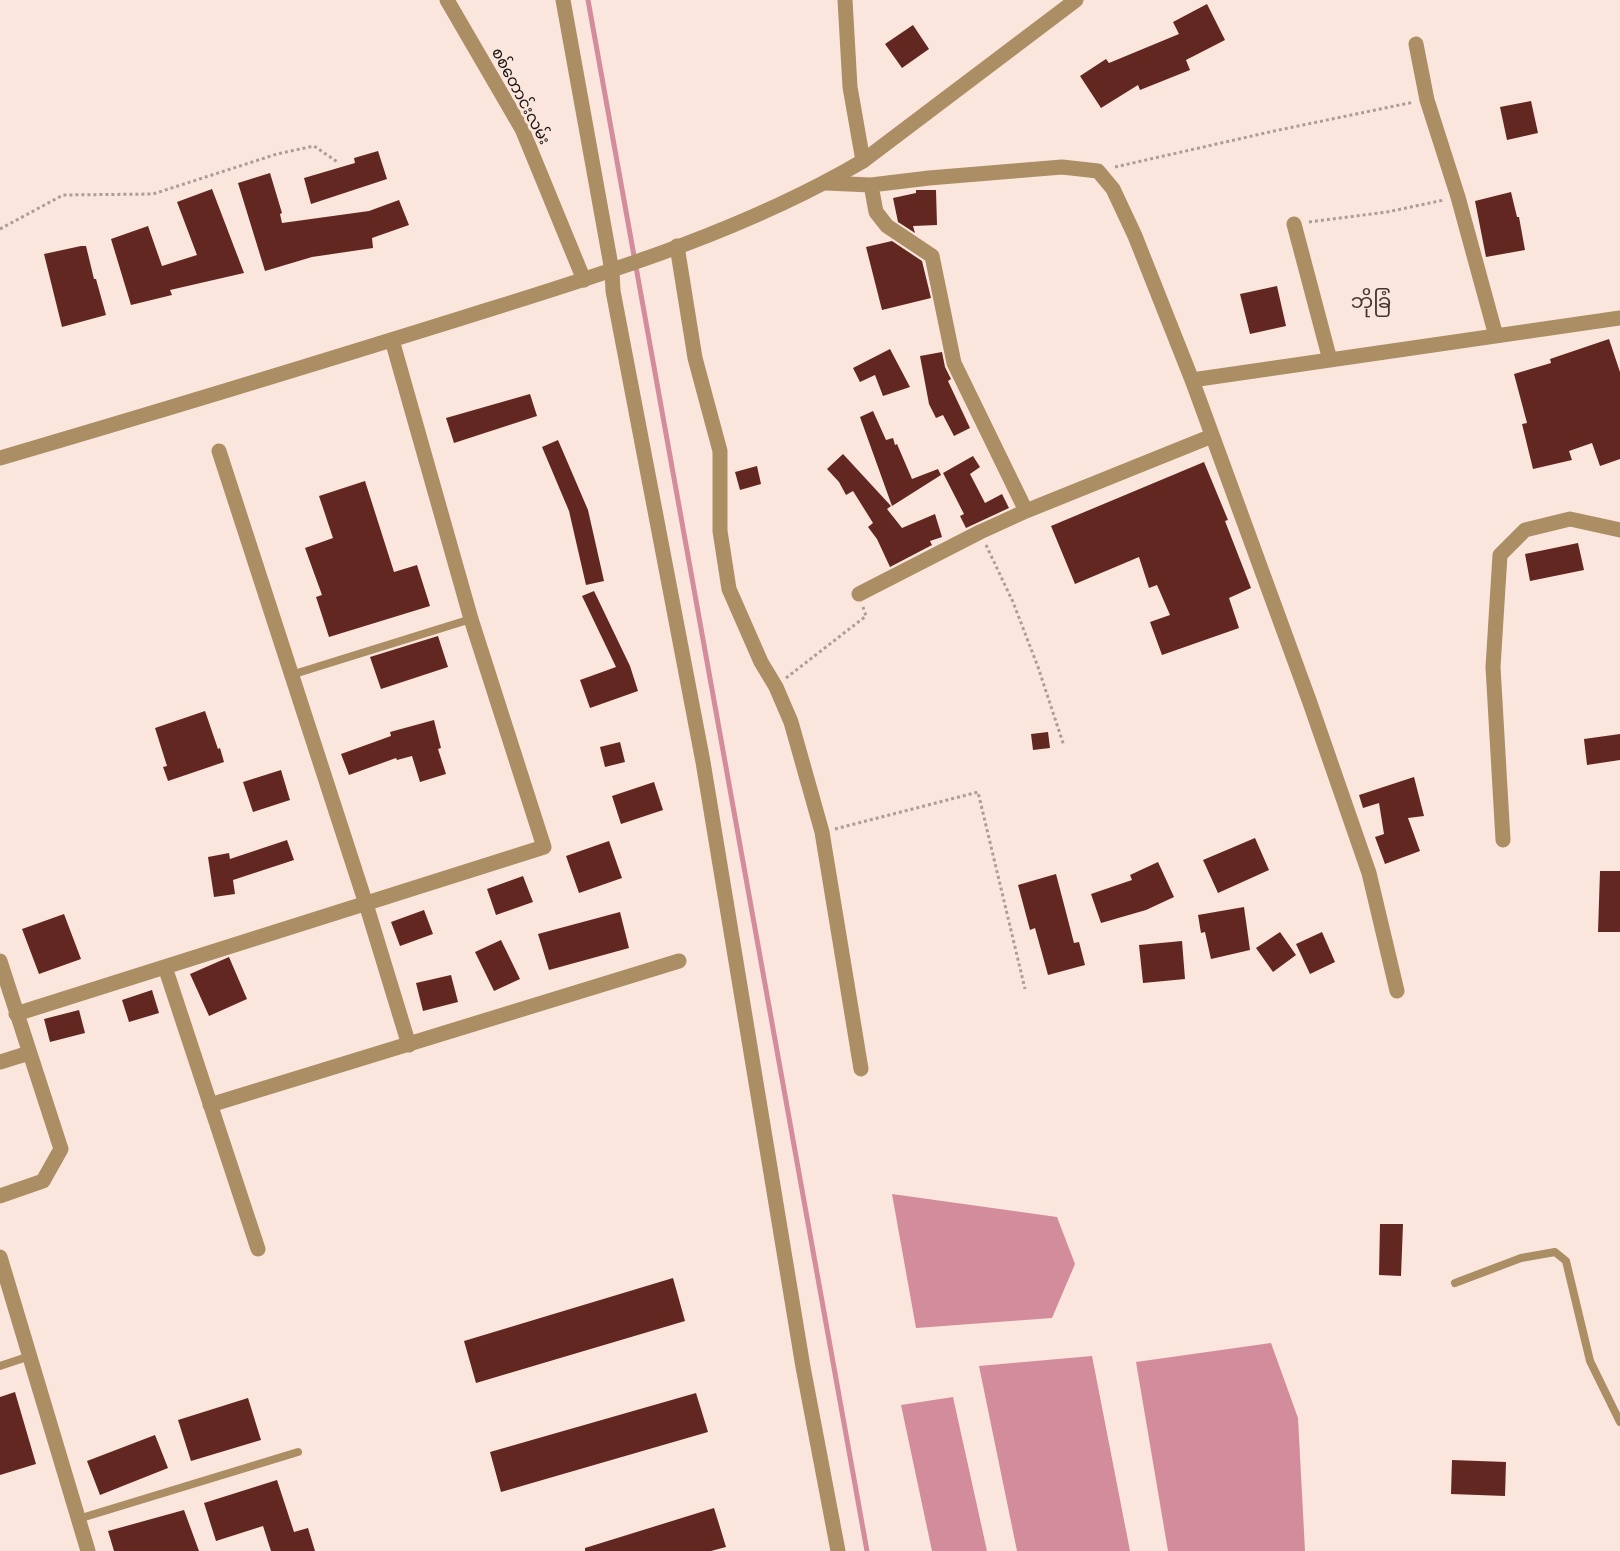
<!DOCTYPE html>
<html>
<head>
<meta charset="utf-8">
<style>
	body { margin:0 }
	canvas { display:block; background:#fae6dc }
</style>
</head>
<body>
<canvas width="1620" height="1551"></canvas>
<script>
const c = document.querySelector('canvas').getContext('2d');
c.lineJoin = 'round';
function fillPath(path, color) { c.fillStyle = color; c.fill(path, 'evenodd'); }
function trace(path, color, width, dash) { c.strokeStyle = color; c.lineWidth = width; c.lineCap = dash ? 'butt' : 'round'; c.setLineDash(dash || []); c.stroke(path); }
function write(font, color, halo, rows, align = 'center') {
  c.font = font + ' Commissioner,"Noto Sans Myanmar",sans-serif'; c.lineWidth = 6; c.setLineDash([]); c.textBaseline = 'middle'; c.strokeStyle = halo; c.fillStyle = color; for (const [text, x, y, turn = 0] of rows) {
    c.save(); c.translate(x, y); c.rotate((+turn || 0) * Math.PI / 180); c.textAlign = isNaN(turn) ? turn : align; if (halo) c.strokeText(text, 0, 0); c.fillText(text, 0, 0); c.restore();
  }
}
fillPath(new Path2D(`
	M892,1194L1057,1217L1075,1264L1052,1318L916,1328Z
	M1271,1343L1298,1418L1305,1551H1168L1136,1362Z
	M1092,1356L1130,1551H1017L979,1366Z
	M953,1397L987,1551H932L901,1405Z`), '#d38c9c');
trace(new Path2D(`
	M588,0L867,1551`), '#d38c9c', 5);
fillPath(new Path2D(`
	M1207,4L1225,40L1186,60L1190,70L1140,90L1138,85L1101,108L1080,76L1106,59L1109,63L1179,34L1173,22Z
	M913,25L929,49L902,68L885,44Z
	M1531,101L1538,133L1507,140L1500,107Z
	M378,151L387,179L311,204L304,178L355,163L354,158Z
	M270,173L282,213L280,214L282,223L369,211L399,200L409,225L372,238L373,248L312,257L265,271L238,183Z
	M212,189L244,273L170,290L172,295L131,305L111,239L148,226L162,266L197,255L177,202Z
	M916,190H936L937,225L913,226L915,233L898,222L893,198L916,193Z
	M1511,192L1517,217H1519L1525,250L1486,257L1475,201Z
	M892,241L922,261L931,298L882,310L866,247Z
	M81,246H86L94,279H96L106,315L62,327L44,254Z
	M1277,286L1286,326L1250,334L1240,294Z
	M1609,339L1620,372V459L1600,466L1592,443L1569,451L1572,460L1533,469L1522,424L1527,423L1514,374L1551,363L1550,359Z
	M890,349L910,387L883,396L875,375L860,382L853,368Z
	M942,352L945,367L951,379L948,381L970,428L954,436L943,415L936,418L929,404L920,356Z
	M530,394L537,416L454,443L446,418Z
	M873,411L886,440L893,438L895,445L897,444L912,479L938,469L941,475L892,506L860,417Z
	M558,440L588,510L604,581L586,585L569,511L542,447Z
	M843,454L891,506L887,509L902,528L935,514L942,537L930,541L932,545L890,567L877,539L868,527L873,523L853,491L846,495L839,482L827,469Z
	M973,456L980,467L970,474L985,503L1002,494L1009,508L966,528L960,516L964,514L943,473Z
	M1204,462L1228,520L1225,521L1251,588L1229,598L1239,628L1162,655L1150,622L1170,615L1157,585L1149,588L1139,557L1075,584L1051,526Z
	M757,466L761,484L740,490L735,472Z
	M365,481L394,572L417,565L430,606L329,637L316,597L322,595L305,548L333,538L319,496Z
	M1578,543L1584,570L1530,581L1525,554Z
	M594,591L630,666L638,691L590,708L580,680L616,667L582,596Z
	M438,636L448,667L381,689L370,657Z
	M205,711L218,749L220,748L224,762L168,781L163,767L167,766L155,728Z
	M434,720L441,748L438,749L446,774L420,782L412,756L397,760L396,758L349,775L341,754L391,736L390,732Z
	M1048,732L1050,748L1033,750L1031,734Z
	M1620,734V760L1587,765L1584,739Z
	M620,742L625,762L605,767L600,747Z
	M281,770L290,800L253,812L243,782Z
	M1414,777L1424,816L1408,818L1420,851L1385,864L1375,837L1384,834L1379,803L1363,808L1359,795Z
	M654,782L663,810L621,824L612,796Z
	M1255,838L1269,870L1218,893L1203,860Z
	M287,840L294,860L233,880L235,894L214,897L208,857L229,853L230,859Z
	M609,841L622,878L579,893L566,856Z
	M1158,862L1174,897L1146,910L1101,923L1091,894L1132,880L1130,875Z
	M1600,871H1620V932H1598Z
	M1056,874L1074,943L1079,942L1085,965L1048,975L1035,928L1030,930L1018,885Z
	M523,876L533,902L496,915L487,889Z
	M1244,907L1250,950L1211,959L1205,932L1201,933L1198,915Z
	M424,910L433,934L400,946L391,922Z
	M620,912L629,948L549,970L538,934Z
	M64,914L81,959L39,974L22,929Z
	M1280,932L1296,955L1273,972L1256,948Z
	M1322,932L1335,962L1310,974L1296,944Z
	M501,940L520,979L494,991L475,952Z
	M1182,941L1185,979L1143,983L1139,945Z
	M229,957L247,999L209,1016L190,974Z
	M451,975L458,1002L423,1011L416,983Z
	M152,990L159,1013L129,1022L122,1000Z
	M79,1010L85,1033L50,1042L44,1019Z
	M1380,1224H1403L1401,1276L1379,1275Z
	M673,1278L685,1321L476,1383L464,1341Z
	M15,1392L36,1464L0,1475V1397Z
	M696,1393L708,1432L501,1492L490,1452Z
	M248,1398L261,1440L191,1461L178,1420Z
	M155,1435L168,1468L100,1495L87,1461Z
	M1452,1460L1506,1462L1505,1496L1451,1494Z
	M277,1480L294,1532L308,1528L315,1551H271L263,1526L216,1541L204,1503Z
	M714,1508L726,1547L711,1551H585V1548Z
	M184,1510L199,1551H114L108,1531Z`), '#632721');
trace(new Path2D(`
	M1115,167L1274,131L1414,102
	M1309,222L1387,212L1444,200
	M0,229L63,195L153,194L277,154L314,146L339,163
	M986,545L1013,602L1038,667L1064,746
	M786,678L866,616L863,607
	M835,829L978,792L1025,989`), '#ad9d96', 3, [3, 3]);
trace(new Path2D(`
	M291,675L471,619
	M1455,1283L1521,1258L1555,1252L1566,1261L1590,1361L1620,1422
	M0,1366L30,1356
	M78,1519L298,1452`), '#ac8e65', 8);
trace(new Path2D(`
	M447,0L522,129L584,280
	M563,0L612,271L613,291L703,762L803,1367L838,1551
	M845,0L850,87L863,161
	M1416,44L1427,100L1458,197L1496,336
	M826,183L871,185L929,178L1062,167L1098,171L1113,189L1135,236L1192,380L1309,700L1369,873L1397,991
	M871,185L876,212L887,226L932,256L954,363L1026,511
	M1294,224L1330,360
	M677,246L695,358L720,451V531L729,589L761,662L776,687L791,722L822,832L861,1069
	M1192,380L1620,318
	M219,451L366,904L409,1045
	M859,594L980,532L1026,511L1212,436
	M1503,840L1493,667L1500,555L1525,530L1570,519L1620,530
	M0,961L61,1149L43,1181L0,1196
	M165,967L258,1249
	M16,1014L544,847L471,619L392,340
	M0,1062L29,1053
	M210,1105L679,961
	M0,1257L88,1551`), '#ac8e65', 15);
trace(new Path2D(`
	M0,458C154,413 308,366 462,318C599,275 739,234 863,161L1076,0`), '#ac8e65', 15);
write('16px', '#1a1310', '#fae6dc', [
	["စစ်တောင်းလမ်း",521,96,62]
]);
write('20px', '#45362d', '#fae6dc', [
	["ဘိုခြံ",1371,301]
]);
</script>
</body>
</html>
